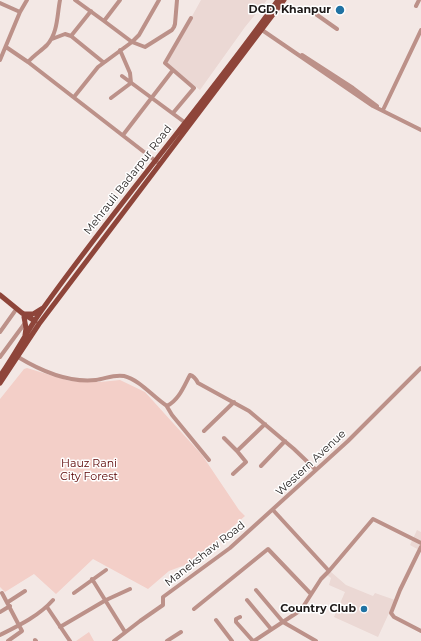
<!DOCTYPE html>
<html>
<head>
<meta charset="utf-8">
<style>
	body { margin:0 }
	canvas { display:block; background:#f3e8e5 }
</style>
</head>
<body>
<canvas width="421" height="641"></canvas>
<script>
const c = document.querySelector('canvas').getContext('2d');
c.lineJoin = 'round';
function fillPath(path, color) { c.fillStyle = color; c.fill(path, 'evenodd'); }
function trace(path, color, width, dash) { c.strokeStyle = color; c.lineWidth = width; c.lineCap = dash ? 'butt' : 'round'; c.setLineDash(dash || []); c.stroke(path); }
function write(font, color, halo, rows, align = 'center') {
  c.font = font + ' Montserrat,sans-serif'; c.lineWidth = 3; c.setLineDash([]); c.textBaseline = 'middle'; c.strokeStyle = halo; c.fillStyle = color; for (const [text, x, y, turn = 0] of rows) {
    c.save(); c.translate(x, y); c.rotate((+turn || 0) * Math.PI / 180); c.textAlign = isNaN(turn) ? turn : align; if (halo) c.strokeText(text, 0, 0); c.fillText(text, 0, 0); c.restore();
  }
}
fillPath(new Path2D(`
	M201,0H267L245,27L200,90L166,63Z
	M417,530L421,532V551L410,545Z
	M331,572L346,585L373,596L375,593L395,600L378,637L334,617L345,592L329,585L331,578L327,575Z`), '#ebd8d4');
fillPath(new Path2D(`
	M27,368L70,381L100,382L120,380L145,392L202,455L239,510L245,516L207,549L185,565L169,571L148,589L93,559L56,594L34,574L5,592L0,587V399L24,369Z
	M89,632L94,641H76Z`), '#f3cfc8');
trace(new Path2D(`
	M75,0L104,21
	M120,0L104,21L132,42L139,35L159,0
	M0,3L20,12
	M416,6L419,0
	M310,10L337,29
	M262,30L373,106L421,130
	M71,36L91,11
	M52,39L65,34L71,36L103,62
	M6,47L28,62L157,162
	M302,55L353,88L377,106
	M0,60L20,12L27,0
	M28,62C34,55 41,51 47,45C58,33 57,15 60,0
	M122,76L187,124
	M74,97L98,67L132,42L145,47L172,30L174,27L175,24L177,0
	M111,98L131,83L130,73L120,50
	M383,110L421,30
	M173,113L194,88L165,63L191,18
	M123,135L173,70
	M0,332L15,311
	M0,357L25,323
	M18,357C41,371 69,383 96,380C105,379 114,374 124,376C140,380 153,397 167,406C179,400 184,386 190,375C194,376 196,379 198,383L249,411L294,449L316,470
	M166,405L172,415L209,460
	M204,431L234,402
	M224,438L237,451
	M261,466L285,441
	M233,474L246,462L237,451L265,424
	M273,510L329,571L373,519L421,543
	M421,547L400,590L391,613L394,617L421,631
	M92,579L125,632
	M256,590L283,622L316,641
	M2,593L22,631L8,641
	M74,593L106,570
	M247,600L271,629
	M8,602L25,591
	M47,607L70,641
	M194,609L268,549L311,594
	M0,612L10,606
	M240,617L236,619V622L253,641
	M216,620L232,641
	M60,627L106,600L130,589
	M0,635C18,626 39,616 53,600
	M35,640L36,641
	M114,641L140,621L163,605V597L230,548L348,441L421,368
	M167,641L181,632
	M254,641L301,610L321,579L329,571`), '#bc9189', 4);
trace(new Path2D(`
	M0,295L22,313L35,321
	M25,314H33L41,309
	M24,317L26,328L25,335
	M0,376C16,353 28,329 44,307C119,202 203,105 278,0
	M0,383L39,324L284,0`), '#8e453a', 5);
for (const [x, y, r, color] of [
	[340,10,5,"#1f72a3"],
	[364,609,4,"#1f72a3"]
]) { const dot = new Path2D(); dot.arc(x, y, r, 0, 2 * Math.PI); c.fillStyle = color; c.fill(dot); trace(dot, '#fff', 1.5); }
write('bold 11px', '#1e1a19', '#fff', [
	["DGD, Khanpur",331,10],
	["Country Club",356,609]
], 'right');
write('11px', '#1e1a19', '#fff', [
	["Mehrauli Badarpur Road",128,180,-52],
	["Western Avenue",311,463,-43],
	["Manekshaw Road",205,554,-38]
]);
write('11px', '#590000', '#fff', [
	["Hauz Rani",89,464],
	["City Forest",89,477]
]);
</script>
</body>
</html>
